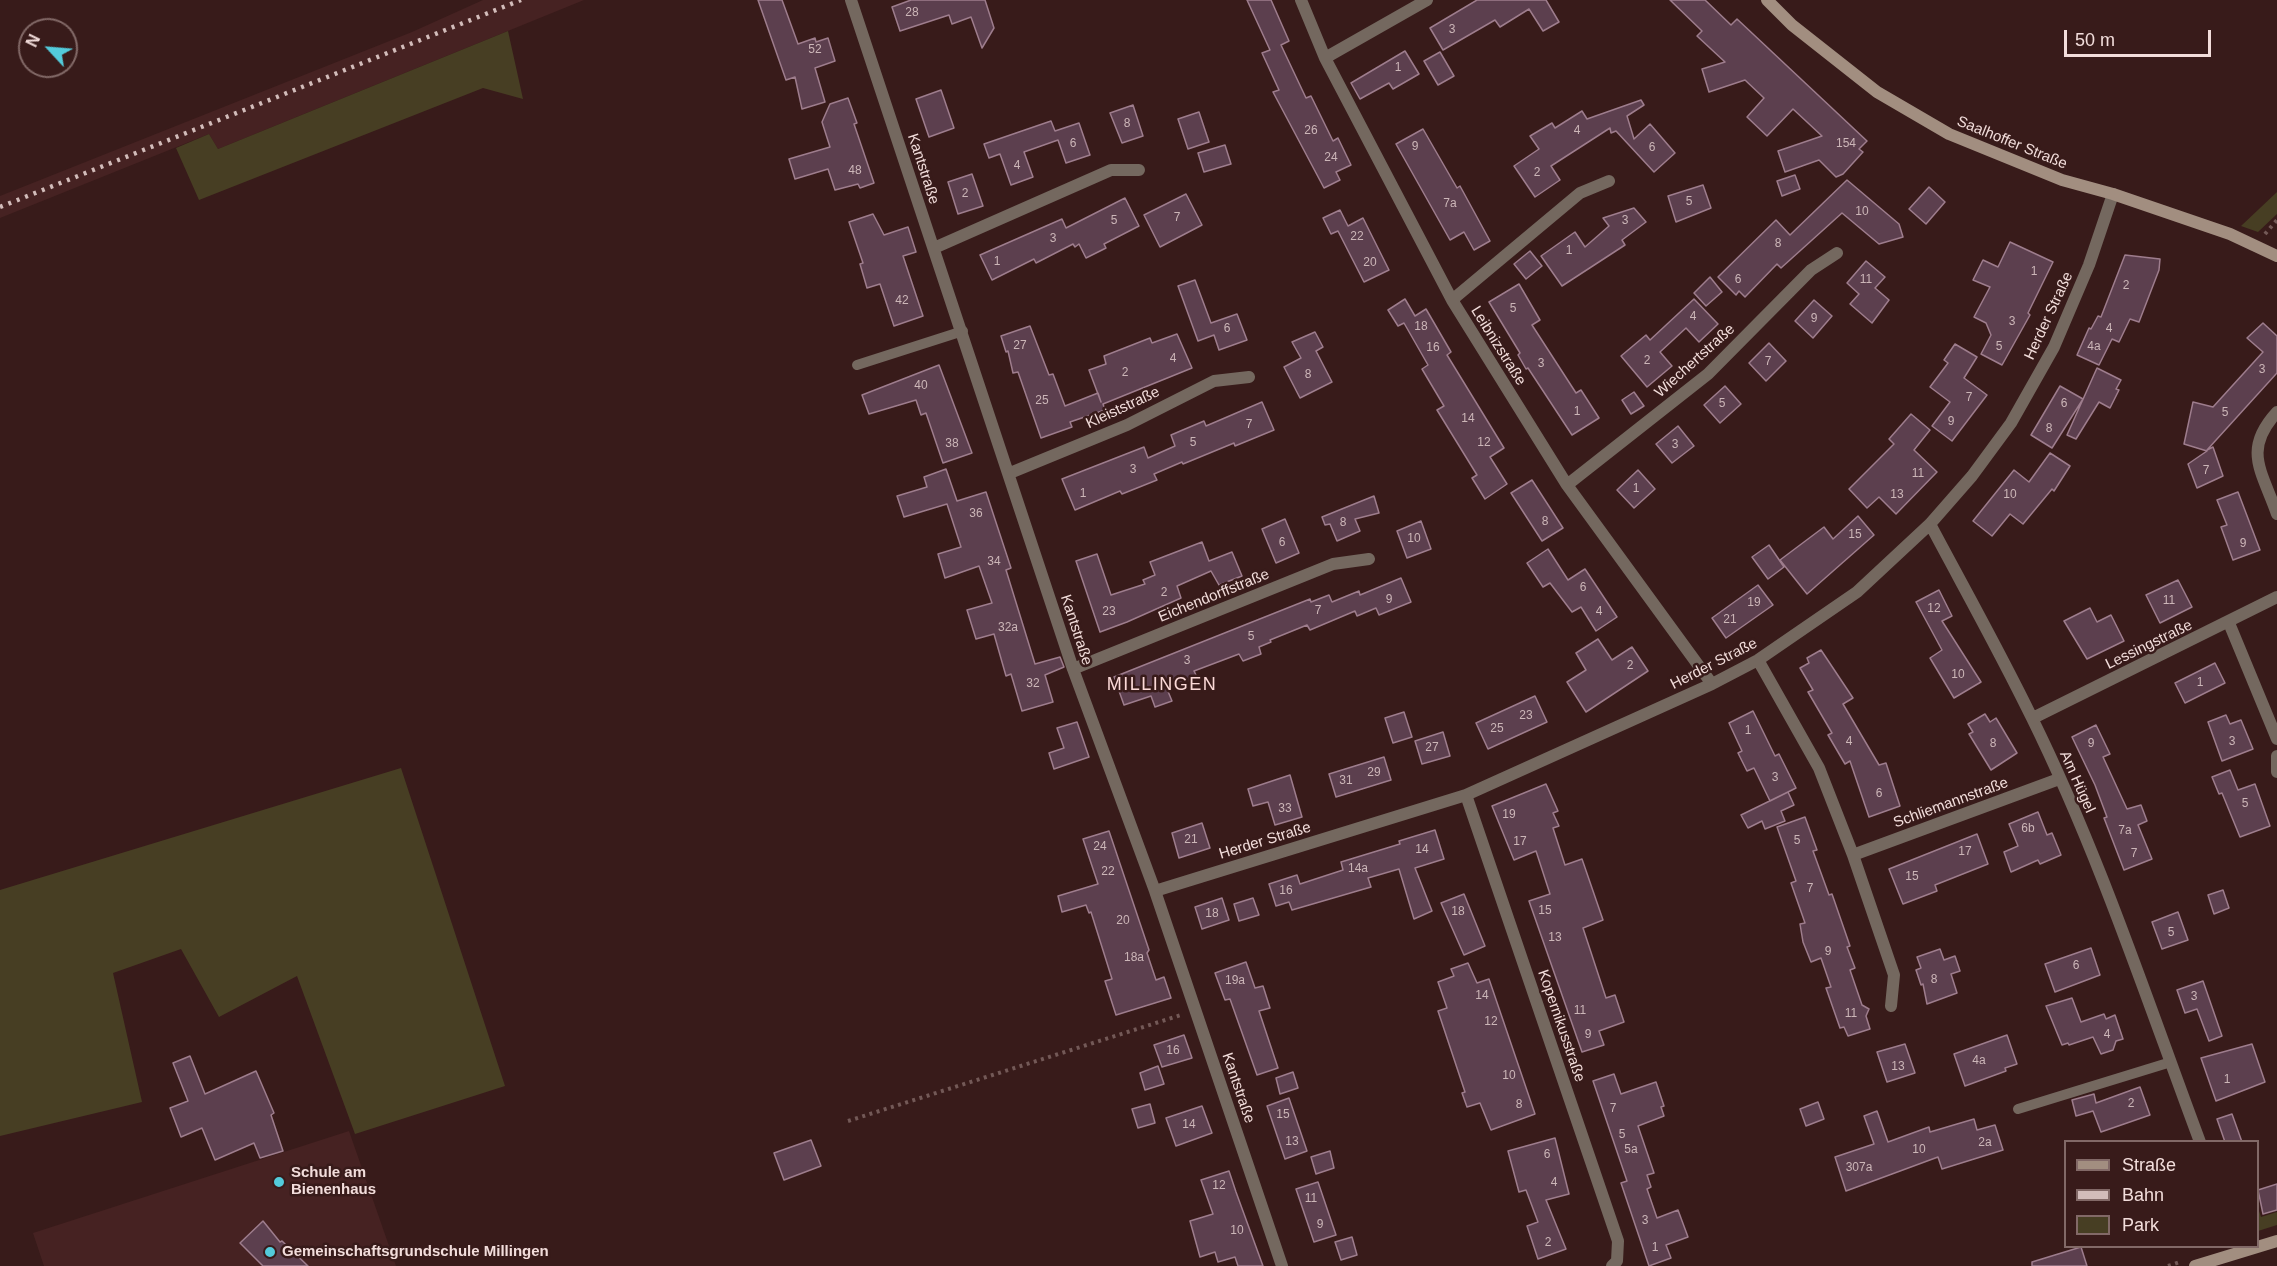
<!DOCTYPE html>
<html>
<head>
<meta charset="utf-8">
<style>
	body { margin:0 }
	#map { position:relative; width:2277px; height:1266px; overflow:hidden; background:#381b1a; font-family:Helvetica,sans-serif }
	canvas { display:block }
	.legend { position:absolute; left:2064px; top:1140px; width:195px; height:108px; box-sizing:border-box; background:#381b1a; border:2px solid #826967; margin:0; padding:8px 10px; list-style:none; font-size:18px; color:#f2dddb }
	.legend li { display:flex; align-items:center; gap:12px; height:30px }
	.legend b { width:30px; border:2px solid #826967 }
	.north { position:absolute; left:18px; top:18px; width:60px; height:60px; box-sizing:border-box; background:#381b1a; border:2px solid #826967; border-radius:50%; rotate:296deg; font-size:16px; font-weight:700; line-height:24px; text-align:center; color:#f2dddb }
	.north::after { content:''; display:block; margin:auto; width:21px; height:27px; background:#53cbdb; clip-path:polygon(50% 0,100% 100%,50% 72%,0 100%) }
	.scale { position:absolute; left:2064px; top:30px; width:147px; height:27px; box-sizing:border-box; border:3px solid #f2dddb; border-top:0; padding-left:8px; font-size:18px; line-height:21px; white-space:nowrap; color:#f2dddb; -webkit-text-stroke:4px #381b1a; paint-order:stroke }
</style>
</head>
<body>
<div id="map">
<canvas width="2277" height="1266"></canvas>
<ul class="legend">
<li><b style="height:8px;background:#a28e80"></b>Straße</li>
<li><b style="height:8px;background:#d2bcba"></b>Bahn</li>
<li><b style="height:16px;background:#473e23"></b>Park</li>
</ul>
<div class="north">N</div>
<div class="scale">50 m</div>
</div>
<script>
const c = document.querySelector('canvas').getContext('2d');
c.lineJoin = 'round';
function fillPath(path, color) { c.fillStyle = color; c.fill(path, 'evenodd'); }
function trace(path, color, width, dash) { c.strokeStyle = color; c.lineWidth = width; c.lineCap = dash ? 'butt' : 'round'; c.setLineDash(dash || []); c.stroke(path); }
function write(font, color, halo, rows, align = 'center') {
  c.font = font + ' Helvetica,sans-serif'; c.lineWidth = 5; c.setLineDash([]); c.textBaseline = 'middle'; c.strokeStyle = halo; c.fillStyle = color; for (const [text, x, y, turn = 0] of rows) {
    c.save(); c.translate(x, y); c.rotate((+turn || 0) * Math.PI / 180); c.textAlign = isNaN(turn) ? turn : align; if (halo) c.strokeText(text, 0, 0); c.fillText(text, 0, 0); c.restore();
  }
}
fillPath(new Path2D(`
	M483,0H584L218,149L209,134L0,218V196L412,32Z
	M349,1131L396,1266H44L33,1233Z`), '#462222');
fillPath(new Path2D(`
	M508,31L523,99L483,88L199,200L176,148L209,134L218,149Z
	M2277,192V214L2258,232L2241,226Z
	M401,768L505,1086L355,1134L297,976L219,1017L181,949L113,973L142,1102L0,1136V890Z
	M2258,1208L2261,1217L2277,1212V1225L2258,1231Z`), '#473e23');
const building = new Path2D(`
	M758,0H782L798,44L815,38L816,42L828,38L835,61L815,68L825,102L802,109L795,77L786,80Z
	M911,0H985L994,28L982,48L971,17L952,24L949,15L900,31L892,7Z
	M1247,0H1271L1289,41L1281,45L1306,98L1311,96L1333,141L1338,138L1351,165L1336,172L1340,180L1324,188L1273,92L1279,90L1262,53L1270,50Z
	M1477,0H1546L1559,22L1543,31L1529,9L1500,27L1495,20L1443,50L1430,28Z
	M1670,0H1705L1731,25L1737,19L1867,141L1859,149L1863,152L1843,174L1836,177L1819,160L1785,172L1778,151L1822,136L1793,109L1767,136L1747,117L1764,98L1745,80L1709,92L1702,69L1725,62L1697,36L1702,31Z
	M1405,51L1419,74L1393,89L1389,83L1360,99L1351,83Z
	M1440,52L1454,76L1438,85L1424,61Z
	M941,90L954,128L929,137L916,99Z
	M848,98L857,123L854,124L874,183L860,188L858,184L835,190L828,169L795,179L789,159L830,147L822,122L830,104Z
	M1641,100L1644,105L1627,116L1634,139L1650,124L1675,153L1654,172L1616,131L1611,133L1610,128L1551,166L1560,180L1535,197L1514,166L1539,149L1530,136L1552,123L1555,128L1582,111L1587,119Z
	M1133,105L1143,136L1122,143L1110,113Z
	M1199,112L1209,142L1188,149L1178,119Z
	M1051,121L1055,131L1079,123L1090,155L1066,163L1058,140L1024,152L1033,177L1011,185L1000,154L989,158L984,144Z
	M1423,129L1457,188L1460,186L1490,241L1474,250L1464,232L1450,240L1396,144Z
	M1225,145L1231,164L1204,172L1198,153Z
	M972,174L983,206L958,214L948,182Z
	M1795,175L1800,189L1782,196L1777,181Z
	M1847,180L1899,224L1903,237L1879,244L1842,213L1781,268L1777,264L1745,297L1739,291L1736,295L1718,277L1776,220L1790,235Z
	M1703,185L1711,208L1676,222L1668,196Z
	M1929,187L1945,202L1926,224L1909,209Z
	M1186,194L1202,225L1160,247L1144,215Z
	M1125,198L1139,226L1104,244L1106,248L1086,258L1079,244L1075,247L1073,244L1036,263L1034,259L992,280L980,255L1062,219L1066,228Z
	M1634,208L1646,222L1622,240L1625,245L1562,286L1541,256L1575,232L1585,247L1609,226L1603,218Z
	M1340,210L1348,226L1363,218L1389,270L1364,282L1338,231L1331,234L1323,218Z
	M873,214L884,235L908,227L916,252L903,256L923,316L894,326L880,284L867,288L860,264L863,263L849,222Z
	M2010,242L2053,262L2028,313L2030,315L2002,365L1981,354L1991,335L1986,323L1974,317L1990,287L1973,280L1983,260L1998,267Z
	M1530,251L1542,266L1526,279L1514,264Z
	M2125,255L2160,259L2159,270L2139,322L2130,319L2119,342L2112,339L2099,365L2077,355L2089,328L2091,329L2098,316L2101,317Z
	M1866,261L1885,277L1875,288L1889,300L1872,323L1850,304L1859,294L1847,283Z
	M1710,277L1722,292L1706,306L1694,293Z
	M1195,280L1211,323L1237,314L1247,340L1219,350L1214,335L1198,341L1178,286Z
	M1519,284L1540,320L1532,325L1576,393L1581,390L1599,418L1572,435L1528,368L1526,369L1518,355L1520,353L1489,302Z
	M1405,299L1415,316L1426,309L1451,352L1447,355L1504,448L1490,457L1507,484L1485,499L1472,478L1477,475L1437,410L1444,406L1422,369L1428,365L1404,323L1398,326L1388,310Z
	M1694,299L1718,324L1699,342L1686,328L1660,352L1672,366L1647,387L1621,356L1646,335L1650,340Z
	M1814,300L1832,316L1813,338L1795,321Z
	M2263,323L2277,336V373L2207,450L2213,447L2223,476L2197,488L2188,464L2207,451L2184,444L2193,402L2213,407L2263,352L2247,338Z
	M1030,326L1049,375L1053,374L1065,406L1098,393L1101,402L1089,370L1106,364L1104,356L1150,338L1152,343L1177,334L1192,368L1103,404L1105,410L1070,422L1072,427L1041,438L1018,372L1013,373L1008,351L1006,352L1001,336Z
	M1315,332L1323,347L1316,351L1332,382L1300,398L1284,367L1301,358L1292,342Z
	M1769,343L1786,361L1766,381L1749,363Z
	M1955,344L1977,357L1964,378L1987,395L1952,441L1932,426L1950,402L1930,387L1948,363L1944,360Z
	M939,365L972,453L943,463L926,413L921,415L916,400L869,414L862,395Z
	M2097,368L2121,380L2116,389L2119,390L2110,408L2099,402L2076,439L2067,435Z
	M1725,386L1741,404L1720,423L1704,405Z
	M2060,386L2083,399L2052,448L2031,435Z
	M1634,392L1644,406L1631,414L1622,400Z
	M1262,402L1274,430L1235,446L1234,443L1183,464L1182,462L1154,474L1157,480L1122,494L1120,491L1075,510L1062,479L1144,447L1148,458L1175,446L1171,435L1204,421L1206,426Z
	M1911,414L1930,430L1914,450L1937,472L1896,514L1879,497L1867,508L1849,489L1894,444L1889,439Z
	M1678,426L1694,446L1672,463L1656,444Z
	M2050,453L2070,466L2054,491L2052,489L2023,524L2010,514L1992,536L1973,521L2014,470L2029,482Z
	M946,469L957,501L986,492L1011,568L1006,570L1035,664L1060,657L1064,667L1045,675L1053,702L1022,711L1011,674L1006,676L994,634L976,639L967,610L992,603L979,566L945,578L938,554L961,547L947,504L904,517L897,496L927,487L924,477Z
	M1638,470L1655,489L1634,508L1617,490Z
	M1532,480L1563,528L1542,541L1511,493Z
	M2238,492L2260,550L2233,560L2221,527L2227,525L2217,500Z
	M1374,496L1379,513L1355,519L1360,531L1337,541L1330,524L1325,525L1322,517Z
	M1858,516L1874,535L1807,594L1780,560L1824,527L1833,539Z
	M1285,519L1299,553L1276,563L1262,529Z
	M1421,521L1431,549L1407,558L1397,531Z
	M1202,542L1209,561L1232,552L1242,576L1219,585L1211,571L1177,586L1181,598L1127,622L1100,632L1076,561L1097,554L1111,595L1145,584L1143,580L1155,575L1150,562Z
	M1769,545L1784,567L1768,579L1752,557Z
	M1548,549L1568,580L1585,569L1617,617L1596,631L1581,607L1572,612L1550,583L1543,587L1527,563Z
	M1401,578L1411,602L1379,615L1376,608L1357,616L1355,611L1310,630L1307,625L1270,640L1271,642L1259,647L1261,654L1243,661L1239,654L1194,671L1197,677L1167,689L1172,701L1155,707L1151,696L1124,705L1114,677L1310,599L1311,602L1329,595L1332,602L1359,591L1360,595Z
	M2178,580L2192,607L2160,623L2146,595Z
	M1758,585L1773,605L1726,638L1712,618Z
	M1939,590L1952,616L1942,621L1981,682L1954,698L1930,658L1942,650L1916,602Z
	M2090,608L2097,622L2111,615L2124,641L2087,659L2064,621Z
	M1598,639L1612,660L1632,647L1648,671L1586,712L1567,682L1586,670L1576,653Z
	M1821,650L1853,698L1843,704L1879,765L1886,763L1900,806L1869,817L1850,761L1845,764L1828,735L1832,733L1808,692L1813,690L1800,668L1809,663L1807,658Z
	M2215,663L2225,683L2185,703L2175,683Z
	M1535,696L1547,722L1488,749L1476,723Z
	M1753,711L1775,756L1779,754L1796,788L1770,801L1754,768L1747,771L1738,753L1742,751L1729,723Z
	M1404,712L1412,737L1393,743L1385,718Z
	M1985,714L1990,722L1996,718L2017,753L1991,770L1969,734L1973,732L1968,724Z
	M2226,715L2230,724L2241,720L2253,749L2222,761L2208,722Z
	M1077,722L1089,757L1054,769L1049,753L1064,748L1057,728Z
	M2096,725L2110,754L2103,757L2127,809L2141,805L2147,821L2138,825L2152,859L2124,870L2104,818L2107,817L2095,785L2072,737Z
	M1443,732L1450,756L1422,764L1415,741Z
	M1384,757L1391,780L1336,797L1329,774Z
	M2230,770L2238,790L2255,784L2270,826L2240,837L2222,793L2219,794L2212,777Z
	M1290,775L1302,817L1275,825L1268,802L1253,806L1248,789Z
	M1546,784L1558,811L1553,813L1559,826L1553,828L1565,865L1582,859L1603,920L1583,928L1606,998L1615,995L1624,1022L1599,1031L1604,1045L1582,1052L1529,901L1550,894L1536,851L1514,860L1492,806Z
	M1788,792L1794,805L1781,811L1785,821L1765,829L1762,821L1748,828L1741,815Z
	M2038,812L2047,835L2052,833L2061,855L2040,864L2038,860L2011,872L2004,852L2018,846L2009,824Z
	M1805,817L1817,850L1813,851L1829,895L1832,894L1850,946L1847,947L1855,968L1850,970L1862,1005L1869,1009L1866,1016L1870,1029L1848,1036L1844,1027L1840,1028L1826,988L1831,987L1821,958L1811,962L1803,942L1800,924L1805,923L1791,883L1796,881L1777,827Z
	M1202,823L1210,848L1179,858L1172,833Z
	M1435,830L1444,859L1415,868L1432,911L1414,919L1399,869L1368,878L1371,887L1292,910L1289,902L1276,906L1269,884L1297,875L1300,884L1343,870L1341,862L1400,844L1399,841Z
	M1109,831L1149,950L1147,953L1156,980L1164,977L1171,998L1116,1015L1105,981L1112,979L1091,912L1089,913L1086,905L1062,912L1058,896L1098,884L1083,839Z
	M1977,834L1988,864L1935,885L1937,891L1903,904L1889,869Z
	M2223,890L2229,908L2214,914L2208,895Z
	M1464,894L1485,946L1464,955L1441,903Z
	M1222,898L1229,920L1202,929L1195,907Z
	M1253,898L1259,915L1239,921L1234,904Z
	M2178,912L2188,940L2162,949L2152,922Z
	M2091,948L2100,975L2055,992L2045,964Z
	M1940,949L1944,960L1955,956L1960,971L1951,974L1957,993L1927,1004L1923,984L1921,985L1916,970L1921,968L1917,957Z
	M1246,962L1255,988L1263,986L1270,1008L1259,1011L1278,1068L1257,1075L1230,999L1225,1000L1215,973Z
	M1468,963L1477,983L1489,979L1535,1114L1491,1130L1480,1103L1467,1107L1462,1093L1465,1092L1438,1011L1447,1008L1438,982L1454,976L1451,969Z
	M2203,981L2222,1036L2209,1041L2197,1009L2185,1013L2177,990Z
	M2072,998L2081,1022L2104,1014L2106,1019L2115,1015L2123,1039L2116,1041L2113,1050L2101,1054L2093,1037L2069,1045L2068,1043L2062,1045L2046,1006Z
	M1184,1035L1192,1058L1162,1067L1154,1045Z
	M2007,1035L2017,1064L2005,1068L2006,1071L1965,1086L1954,1054Z
	M1905,1044L1915,1073L1887,1082L1877,1052Z
	M2252,1044L2265,1082L2216,1101L2201,1058Z
	M190,1056L205,1094L256,1071L274,1113L271,1115L283,1151L260,1158L254,1143L215,1160L202,1128L181,1137L170,1108L188,1101L173,1063Z
	M1158,1066L1164,1084L1145,1090L1140,1073Z
	M1293,1072L1298,1088L1280,1094L1276,1078Z
	M1614,1074L1621,1094L1656,1082L1664,1106L1661,1107L1664,1116L1638,1126L1654,1173L1647,1175L1651,1187L1647,1189L1657,1218L1678,1210L1688,1237L1666,1245L1671,1258L1649,1266L1621,1183L1627,1181L1593,1081Z
	M2140,1087L2150,1115L2101,1132L2093,1111L2076,1116L2072,1100L2094,1094L2096,1103Z
	M1289,1098L1307,1151L1285,1159L1267,1106Z
	M1818,1102L1824,1119L1806,1126L1800,1109Z
	M1150,1104L1155,1123L1138,1128L1132,1109Z
	M1202,1106L1212,1133L1176,1146L1166,1118Z
	M1877,1111L1888,1142L1929,1127L1930,1132L1974,1119L1977,1130L1995,1125L2003,1150L1942,1169L1938,1157L1846,1191L1835,1157L1874,1144L1864,1116Z
	M2232,1114L2242,1142H2225L2217,1119Z
	M1555,1138L1569,1194L1546,1200L1566,1249L1538,1259L1527,1226L1538,1222L1526,1190L1519,1192L1508,1151Z
	M811,1140L821,1166L784,1180L774,1153Z
	M1330,1151L1334,1168L1316,1174L1311,1157Z
	M1229,1171L1236,1192L1263,1266H1238L1235,1257L1218,1262L1215,1252L1200,1257L1190,1221L1213,1214L1201,1180Z
	M1318,1182L1336,1235L1314,1242L1296,1189Z
	M2277,1184V1210L2263,1214L2258,1190Z
	M263,1221L280,1242L282,1241L308,1266H263L240,1243Z
	M1352,1237L1357,1255L1341,1260L1335,1242Z
	M2081,1247L2087,1266H2032V1262Z`);
fillPath(building, '#5c3f4e');
trace(building, '#9e7d8d', 1.5);
trace(new Path2D(`
	M2265,234L2277,220
	M848,1121L1181,1015
	M2168,1266L2180,1262`), '#735957', 4, [3, 4.5]);
trace(new Path2D(`
	M857,365L963,331
	M2018,1109L2171,1062`), '#74685f', 10);
trace(new Path2D(`
	M851,0L1073,669L1155,891L1282,1266
	M1301,0L1325,58L1452,300L1567,485L1712,684
	M1325,58L1427,0
	M934,248L1111,170H1139
	M1452,300L1580,193L1609,181
	M2277,412C2242,450 2262,471 2277,514
	M1010,473L1127,425L1214,381L1249,377
	M1567,485L1708,374L1811,270L1837,253
	M1930,524C1964,588 2000,652 2032,718C2099,854 2147,1000 2200,1142
	M2229,623L2277,739
	M1758,660L1819,768L1853,855L2059,779
	M1073,669L1333,564L1369,559
	M2033,718L2277,597
	M2277,772V756
	M1466,795L1618,1241L1617,1261L1612,1266
	M1853,855L1894,975L1891,1006
	M1155,891L1466,795L1712,684L1758,660L1857,592L1930,524L1972,476L2011,423L2054,347L2089,265L2113,194`), '#74685f', 12);
trace(new Path2D(`
	M1767,0L1792,25L1877,92L1949,134L2062,180L2113,194L2230,234L2277,256
	M2195,1266L2277,1241`), '#a28e80', 12);
trace(new Path2D(`
	M0,207L521,0`), '#d2bcba', 4.5, [3, 6]);
for (const [x, y, r, color] of [
	[279,1182,6,"#53cbdb"],
	[270,1252,6,"#53cbdb"]
]) { const dot = new Path2D(); dot.arc(x, y, r, 0, 2 * Math.PI); c.fillStyle = color; c.fill(dot); trace(dot, '#381b1a', 2); }
write('12px', '#ccb6b8', null, [
	["28",912,13],
	["3",1452,30],
	["52",815,50],
	["1",1398,68],
	["8",1127,124],
	["26",1311,131],
	["4",1577,131],
	["6",1073,144],
	["154",1846,144],
	["9",1415,147],
	["6",1652,148],
	["24",1331,158],
	["4",1017,166],
	["48",855,171],
	["2",1537,173],
	["2",965,194],
	["5",1689,202],
	["7a",1450,204],
	["10",1862,212],
	["7",1177,218],
	["5",1114,221],
	["3",1625,221],
	["22",1357,237],
	["3",1053,239],
	["8",1778,244],
	["1",1569,251],
	["1",997,262],
	["20",1370,263],
	["1",2034,272],
	["6",1738,280],
	["11",1866,280],
	["2",2126,286],
	["42",902,301],
	["5",1513,309],
	["4",1693,317],
	["9",1814,319],
	["3",2012,322],
	["18",1421,327],
	["6",1227,329],
	["4",2109,329],
	["27",1020,346],
	["5",1999,347],
	["4a",2094,347],
	["16",1433,348],
	["4",1173,359],
	["2",1647,361],
	["7",1768,362],
	["3",1541,364],
	["3",2262,370],
	["2",1125,373],
	["8",1308,375],
	["40",921,386],
	["7",1969,398],
	["25",1042,401],
	["5",1722,404],
	["6",2064,404],
	["1",1577,412],
	["5",2225,413],
	["14",1468,419],
	["9",1951,422],
	["7",1249,425],
	["8",2049,429],
	["5",1193,443],
	["12",1484,443],
	["38",952,444],
	["3",1675,445],
	["3",1133,470],
	["7",2206,471],
	["11",1918,474],
	["1",1636,489],
	["1",1083,494],
	["13",1897,495],
	["10",2010,495],
	["36",976,514],
	["8",1545,522],
	["8",1343,523],
	["15",1855,535],
	["10",1414,539],
	["6",1282,543],
	["9",2243,544],
	["34",994,562],
	["6",1583,588],
	["2",1164,593],
	["9",1389,600],
	["11",2169,601],
	["19",1754,603],
	["12",1934,609],
	["7",1318,611],
	["23",1109,612],
	["4",1599,612],
	["21",1730,620],
	["32a",1008,628],
	["5",1251,637],
	["3",1187,661],
	["2",1630,666],
	["10",1958,675],
	["1",2200,683],
	["32",1033,684],
	["23",1526,716],
	["25",1497,729],
	["1",1748,731],
	["4",1849,742],
	["3",2232,742],
	["8",1993,744],
	["9",2091,744],
	["27",1432,748],
	["29",1374,773],
	["3",1775,778],
	["31",1346,781],
	["6",1879,794],
	["5",2245,804],
	["33",1285,809],
	["19",1509,815],
	["6b",2028,829],
	["7a",2125,831],
	["21",1191,840],
	["5",1797,841],
	["17",1520,842],
	["24",1100,847],
	["14",1422,850],
	["17",1965,852],
	["7",2134,854],
	["14a",1358,869],
	["22",1108,872],
	["15",1912,877],
	["7",1810,889],
	["16",1286,891],
	["15",1545,911],
	["18",1458,912],
	["18",1212,914],
	["20",1123,921],
	["5",2171,933],
	["13",1555,938],
	["9",1828,952],
	["18a",1134,958],
	["6",2076,966],
	["8",1934,980],
	["19a",1235,981],
	["14",1482,996],
	["3",2194,997],
	["11",1580,1011],
	["11",1851,1014],
	["12",1491,1022],
	["9",1588,1035],
	["4",2107,1035],
	["16",1173,1051],
	["4a",1979,1061],
	["13",1898,1067],
	["10",1509,1076],
	["1",2227,1080],
	["2",2131,1104],
	["8",1519,1105],
	["7",1613,1109],
	["15",1283,1115],
	["14",1189,1125],
	["5",1622,1135],
	["13",1292,1142],
	["2a",1985,1143],
	["5a",1631,1150],
	["10",1919,1150],
	["6",1547,1155],
	["307a",1859,1168],
	["4",1554,1183],
	["12",1219,1186],
	["11",1311,1199],
	["3",1645,1221],
	["9",1320,1225],
	["10",1237,1231],
	["2",1548,1243],
	["1",1655,1248]
]);
write('15px', '#f2dddb', '#381b1a', [
	["Saalhoffer Straße",2012,143,22],
	["Kantstraße",923,169,72],
	["Herder Straße",2049,316,-65],
	["Leibnizstraße",1498,346,58],
	["Wiechertstraße",1695,361,-42],
	["Kleiststraße",1123,408,-25],
	["Eichendorffstraße",1214,596,-22],
	["Kantstraße",1076,630,72],
	["Lessingstraße",2149,645,-26],
	["Herder Straße",1714,664,-27],
	["Am Hügel",2077,782,66],
	["Schliemannstraße",1951,803,-20],
	["Herder Straße",1265,841,-17],
	["Kopernikusstraße",1561,1026,71],
	["Kantstraße",1238,1088,71]
]);
write('bold 15px', '#f2dddb', '#381b1a', [
	["Schule am",291,1173],
	["Bienenhaus",291,1190],
	["Gemeinschaftsgrundschule Millingen",282,1252]
], 'left');
c.letterSpacing = '1.5px';
write('18px', '#fbd9d7', '#381b1a', [
	["MILLINGEN",1162,685]
]);
c.letterSpacing = '0px';
</script>
</body>
</html>
